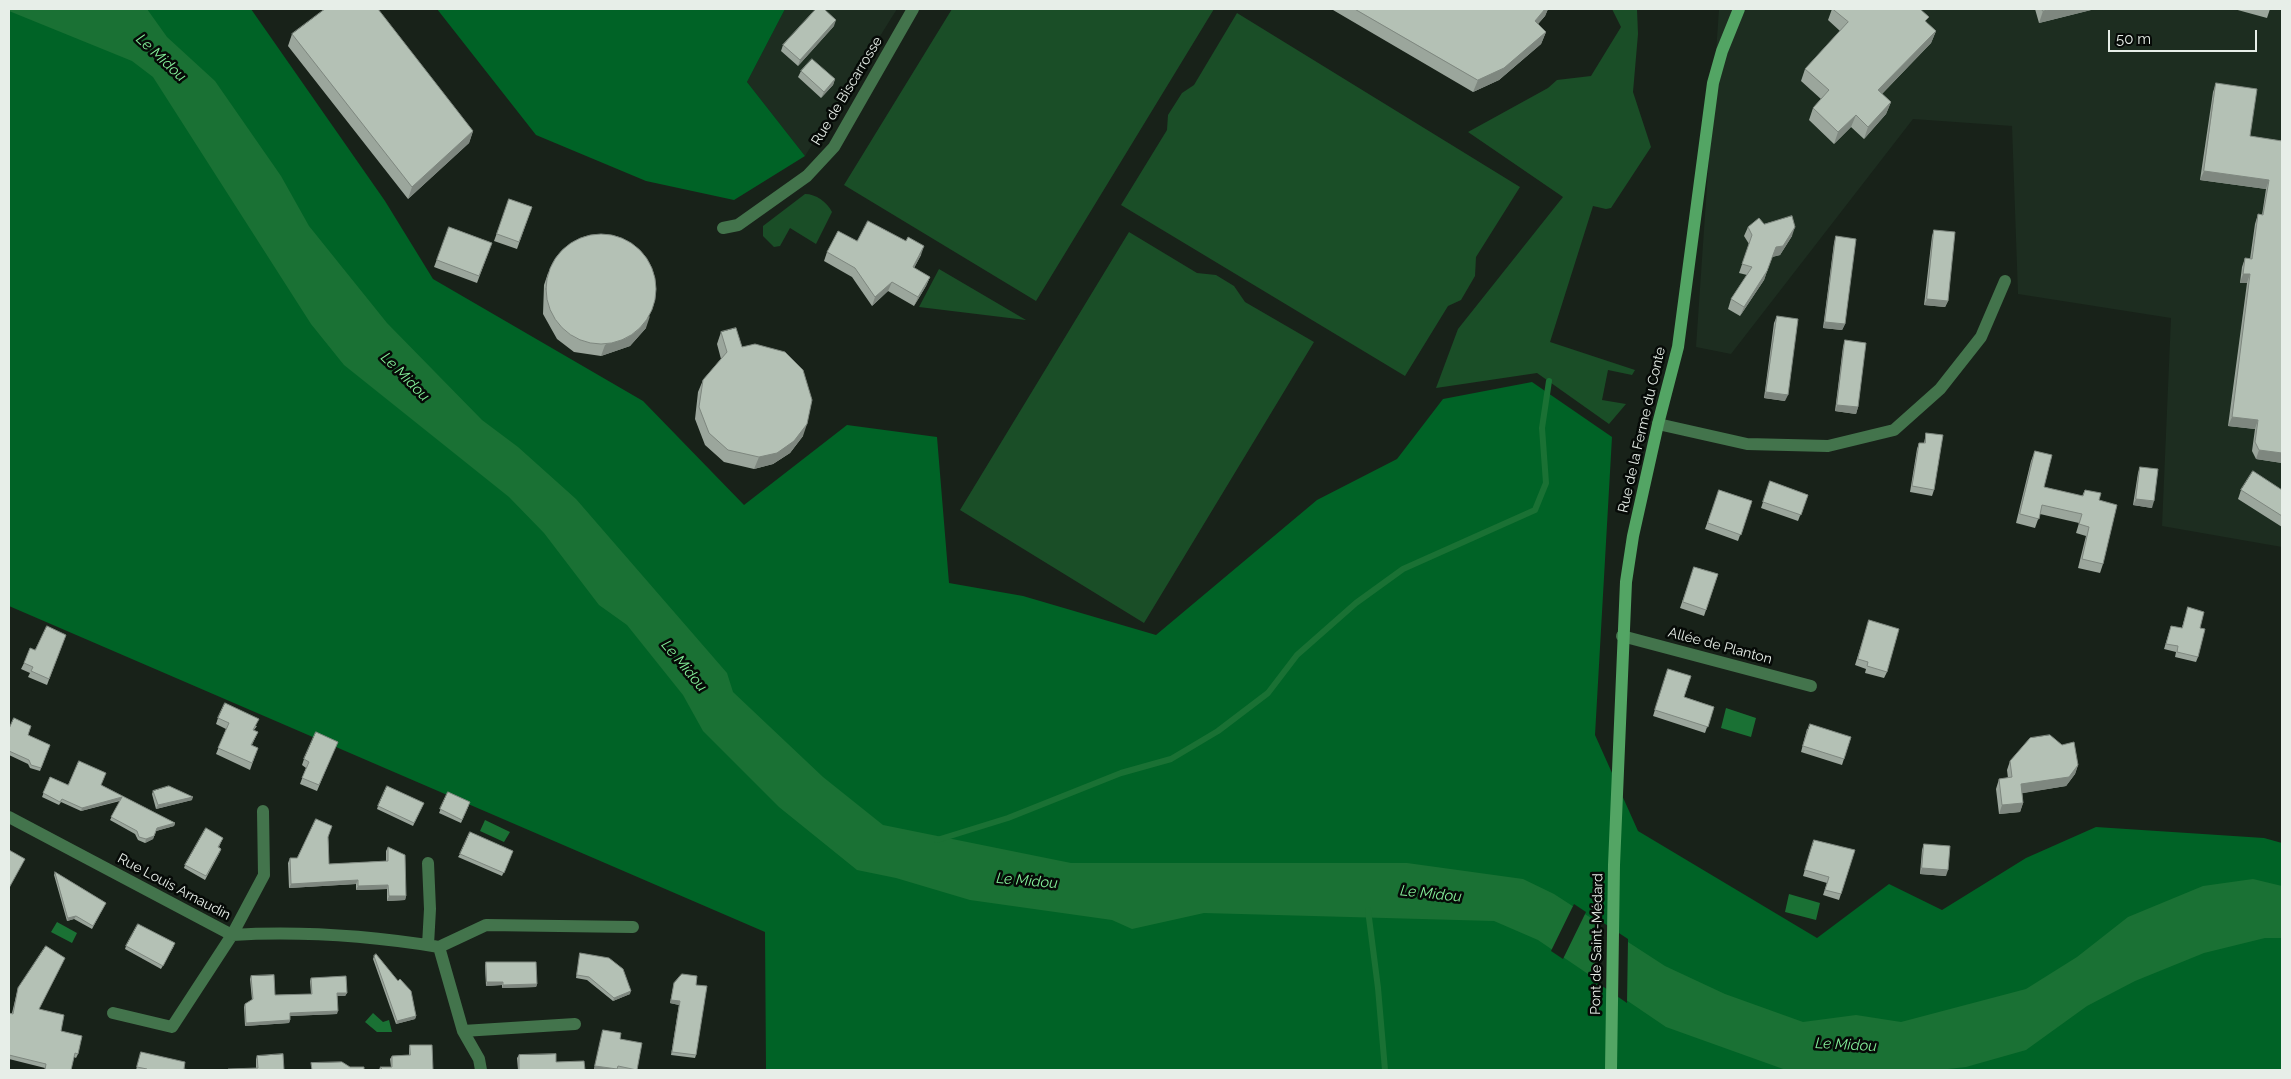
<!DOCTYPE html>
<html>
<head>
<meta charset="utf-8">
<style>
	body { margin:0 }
	#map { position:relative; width:2291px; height:1079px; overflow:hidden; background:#182219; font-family:Raleway,sans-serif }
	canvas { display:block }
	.frame { position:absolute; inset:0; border:10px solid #e7eee8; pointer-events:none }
	.scale { position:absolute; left:2108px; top:30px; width:149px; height:22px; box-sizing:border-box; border:2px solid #e7eee8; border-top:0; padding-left:6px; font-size:15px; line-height:18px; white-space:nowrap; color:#e7eee8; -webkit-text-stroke:4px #060a07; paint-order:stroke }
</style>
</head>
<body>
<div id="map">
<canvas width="2291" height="1079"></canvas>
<div class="frame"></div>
<div class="scale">50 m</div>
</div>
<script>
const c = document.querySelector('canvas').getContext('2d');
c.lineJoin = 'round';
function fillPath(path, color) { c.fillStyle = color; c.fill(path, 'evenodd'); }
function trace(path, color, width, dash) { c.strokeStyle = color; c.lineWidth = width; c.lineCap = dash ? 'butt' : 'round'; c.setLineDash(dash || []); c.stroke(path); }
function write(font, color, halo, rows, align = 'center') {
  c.font = font + ' Raleway,sans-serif'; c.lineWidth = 5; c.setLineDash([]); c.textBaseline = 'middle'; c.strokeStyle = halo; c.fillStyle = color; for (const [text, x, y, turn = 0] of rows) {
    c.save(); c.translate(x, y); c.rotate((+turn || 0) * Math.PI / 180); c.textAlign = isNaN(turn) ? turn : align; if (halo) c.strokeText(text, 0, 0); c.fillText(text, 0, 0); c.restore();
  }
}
fillPath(new Path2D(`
	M785,9H897L805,156L747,82Z
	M1719,9H2282V547L2162,526L2171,318L2018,294L2012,126L1913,119L1731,354L1696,347Z`), '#1d2d20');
fillPath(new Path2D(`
	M952,9H1214L1036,301L844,185Z
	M1612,9H1637L1638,34L1633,92L1651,147L1611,208L1606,209L1593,206L1550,342L1635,370L1632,375L1608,370L1602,400L1626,404L1609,424L1537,373L1436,388L1458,329L1563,197L1468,132L1548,88L1557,80L1591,76L1621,27Z
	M1237,13L1520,187L1476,257L1475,276L1461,300L1448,306L1405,376L1121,205L1167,130L1168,115L1182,93L1194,85Z
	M805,194C816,194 827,202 832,212L816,244L790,228L780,246L774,247L763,236V226Z
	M1129,232L1197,273L1216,275L1234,286L1245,302L1314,342L1144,623L960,510Z
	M939,269L1026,320L919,307Z`), '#1a4e27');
fillPath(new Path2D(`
	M9,9H251L385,201L433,279L643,401L744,505L847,425L937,437L949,583L1023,596L1156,635L1317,500L1397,459L1443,399L1532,382L1612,437L1595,735L1638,831L1817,938L1889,884L1942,910L2026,858L2096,827L2264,838L2282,843V1070H766L765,932L9,606Z
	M437,9H785L747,82L805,156L734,200L646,181L536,135Z`), '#006326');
fillPath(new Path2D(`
	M9,9H147L167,37L215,81L281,176L309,226L387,323L482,420L518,447L576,499L727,673L733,692L823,777L883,825L1071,863H1407L1523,879L1554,894L1665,966L1725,994L1803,1022L1856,1015L1901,1022L2026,989L2077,957L2128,917L2203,886L2253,879L2282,886V938H2265L2204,953L2135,981L2087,1006L2026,1050L1966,1067L1939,1070H1786L1666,1027L1538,940L1494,921L1204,913L1132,929L1112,920L970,900L896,878L857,870L779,807L703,731L683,695L627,625L599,605L544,533L509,497L344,365L311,324L153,77L132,61L9,11Z
	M1726,708L1756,718L1751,737L1721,728Z
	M485,820L510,832L504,842L480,831Z
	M1789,894L1820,903L1816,920L1785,912Z
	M57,922L77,933L72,943L51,932Z
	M373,1013L383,1022L389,1020L392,1032H377L365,1022Z`), '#1a7134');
fillPath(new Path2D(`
	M1574,904L1586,912L1563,959L1551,951Z
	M1596,918L1628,939L1627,1003L1595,981Z`), '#182219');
trace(new Path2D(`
	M937,840L1008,818L1121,773L1171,759L1218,731L1268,693L1297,655L1356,603L1403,569L1535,510L1546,483L1542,428L1549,381
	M1368,910L1378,988L1385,1070`), '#1a7134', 6);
trace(new Path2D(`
	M723,228L738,225L807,176L834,147L913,9
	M1658,424L1747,444L1828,446L1894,430L1940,389L1981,337L2005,281
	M1622,636L1811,686
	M9,817L232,935C300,931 371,936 439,947L463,1031L479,1059L481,1070
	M428,945L430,909L428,863
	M439,947L486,925L633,927
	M113,1013L172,1027L232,935L264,875L263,811
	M463,1031L575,1024`), '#43744c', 12);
trace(new Path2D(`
	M1611,1070L1614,865L1626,582L1633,536L1658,424L1678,347L1713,83L1722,51L1739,9`), '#53a564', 12);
fillPath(new Path2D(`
	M1333,9H1548L1545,16L1538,24L1546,32L1541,44L1499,80L1473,92L1333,10Z
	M1832,9H1920L1927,23L1936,31L1931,43L1882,94L1891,102L1886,114L1864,139L1851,127L1834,144L1809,120L1813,108L1821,99L1801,81L1805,69L1840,31L1828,20Z
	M2035,9H2091V10L2039,23Z
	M2234,9H2270L2267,18Z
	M834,26L798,66L781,51L783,45Z
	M292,34L473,131L469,143L408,199L288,46Z
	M801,71L835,79L833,85L821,98L798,77Z
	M2216,83L2250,136L2282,141V463L2256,459L2252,451L2255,429L2228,426L2247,283H2240L2242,267L2245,258L2250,259L2255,224L2258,214L2262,215L2266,189L2200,180L2213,92Z
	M509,199L532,207L517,249L494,241Z
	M1764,224L1792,236L1780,255L1772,257L1764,280L1740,316L1728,309L1731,299L1747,275L1739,273L1749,244L1744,236L1748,227Z
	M449,227L492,243L477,283L434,267Z
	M1934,230L1948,301L1945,307L1924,305L1932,236Z
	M1836,236L1845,324L1842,330L1823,328L1834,243Z
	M857,241L921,255L914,268L930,277L926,286L914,306L888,291L872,306L852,277L824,261L827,252Z
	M548,273L646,328L630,346L601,356L574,352L557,339L543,314L544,285Z
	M1777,316L1785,401L1764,398L1774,323Z
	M721,332L742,347L803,436L790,453L773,464L754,469L724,462L705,445L695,419L698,392L703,380L721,359L717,344Z
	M1845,340L1858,407L1856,414L1835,411L1843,347Z
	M1926,433L1934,490L1932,496L1910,492L1917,449L1919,443H1924Z
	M2035,451L2044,487L2082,496L2085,490L2099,500L2103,564L2100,573L2078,568L2086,536L2076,533L2079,523L2040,514L2035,528L2016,523L2031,461Z
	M2140,467L2152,508L2133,505L2138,473Z
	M1770,481L1808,495L1798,521L1761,508Z
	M1719,490L1752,501L1738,541L1705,529Z
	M2241,490H2282V527L2238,499Z
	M1694,567L1718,574L1704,616L1680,608Z
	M2188,607L2200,628L2198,657L2196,662L2175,657L2176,652L2164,649L2171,626L2182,628Z
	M1869,620L1887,672L1884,678L1865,673L1866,669L1855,665Z
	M66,635L47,685L28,677L30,673L21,669L24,663L35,650Z
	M1668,669L1684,697L1714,707L1705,733L1653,716Z
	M218,718L257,726L254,730L258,732L252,745L258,748L250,770L216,754L226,729L216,724Z
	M9,729L28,735L50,745L40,771L30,768L28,764L9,755Z
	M1807,729L1851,737L1842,765L1801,752Z
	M335,748L317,791L300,784L306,768L302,765L304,759Z
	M2010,761L2078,765L2075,774L2066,786L2022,793L2023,803L2020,812L1999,814L1996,789L1999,779L2008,778L2007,770Z
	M50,777L68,785H101L175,823L174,826L156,831L153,839L145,843L138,840L135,834L110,820L120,801L81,811L61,802L59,805L42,797Z
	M153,791L192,800L156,809L152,794Z
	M448,792L469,805L461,823L439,813Z
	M424,803L413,826L377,809L378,806Z
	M328,837L329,864L386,861V851L388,847L406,896L405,900L387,901V889L356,890V884L289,888L288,863L290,858H297Z
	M223,838L219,847L221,849L220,852L205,880L184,868L185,865Z
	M1924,844L1946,876L1920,874L1922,850Z
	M1812,846L1841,894L1839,900L1823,895L1827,883L1803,876Z
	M513,851L502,876L458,857L460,854Z
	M55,872L106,903L92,929L74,919L67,921L54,875Z
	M126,946H174L161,969L125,949Z
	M580,953L630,994L613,1001L587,980L576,978Z
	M374,956L398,981L416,1016L415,1019L396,1024L373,959Z
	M63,962L39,1009L61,1031L78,1054L76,1058L74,1057L71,1070H44L45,1068L9,1059V1013H12L18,988Z
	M486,962L537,984L536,987L502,988V985L486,986L485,965Z
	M251,976L275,995L311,994L310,981L311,978L347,993L345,996H337V1014L290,1016V1020L289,1023L245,1026L244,1007L245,1004L252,1000L250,979Z
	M674,983L696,985V1055L695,1058L671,1055L679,1005L670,1003Z
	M603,1030L637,1070H602L594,1069Z
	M410,1045L433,1070H379L380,1067H391L390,1059L392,1056L409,1055V1048Z
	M141,1052L184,1069L190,1070H136Z
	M519,1055L556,1062L585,1070H518L517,1058Z
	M257,1056L284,1070L256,1068V1059Z`), '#9ba69c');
fillPath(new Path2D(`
	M1545,9H1548L1545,16L1530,33L1535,21Z
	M2053,9H2091V10L2039,23L2043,11Z
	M836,20L834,26L798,66L800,60Z
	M1936,31L1931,43L1874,102L1878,90Z
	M1546,32L1541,44L1499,80L1473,92L1478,80Z
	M835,79L833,85L821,98L824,92Z
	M1891,102L1886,114L1864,139L1868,127Z
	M1856,115L1851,127L1834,144L1838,132Z
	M473,131L469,143L408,199L412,187Z
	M2204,171L2269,180L2266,189L2200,180Z
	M1795,227L1792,236L1780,255L1772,257L1764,280L1740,316L1744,307L1776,247Z
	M924,246L921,255L909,277L913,267Z
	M2243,274H2250L2247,283H2240Z
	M930,277L926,286L914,306L918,297Z
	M892,282L888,291L872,306L875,297Z
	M1927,299L1948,301L1945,307L1924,305Z
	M650,316L646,328L630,346L601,356L605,345Z
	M1825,322L1845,324L1842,330L1823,328Z
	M1766,392L1788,395L1785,401L1764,398Z
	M1837,405L1858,407L1856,414L1835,411Z
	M2232,417L2258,420L2255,429L2228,426Z
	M807,424L803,436L790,453L773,464L754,469L759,457Z
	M2259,450L2282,453V463L2256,459Z
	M2136,499L2154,501L2152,508L2133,505Z
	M2078,765L2075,774L2066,786L2018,794L2021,784Z
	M122,797L121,800L81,811L82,808Z
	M193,797L192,800L156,809L158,805Z
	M2023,803L2020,812L1999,814L2002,805Z
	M175,823L174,826L156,831L153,839L145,843L146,839L157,828Z
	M1922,868L1948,870L1946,876L1920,874Z
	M358,880L356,884L289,888L291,884Z
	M388,885L387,889L356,890L358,886Z
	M389,896H406L405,900L387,901Z
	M76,916L74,919L67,921L68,918Z
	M487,982H503L502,985L486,986Z
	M537,984L536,987L502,988L503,985Z
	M631,991L630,994L613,1001L614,998Z
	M337,993H347L345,996H336Z
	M671,1000L680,1001L679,1005L670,1003Z
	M338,1011L337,1014L289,1016L290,1013Z
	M416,1016L415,1019L396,1024L397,1021Z
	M290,1020L289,1023L245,1026L246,1023Z
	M595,1066L617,1069V1070H602L594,1069Z`), '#7e877f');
const building = new Path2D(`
	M325,9H378L473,131L412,187L292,34Z
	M816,9H824L836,20L800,60L783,45Z
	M1355,9H1545L1535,21L1546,32L1504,68L1478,80Z
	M1833,9H1920L1929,17L1925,21L1936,31L1878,90L1891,102L1868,127L1856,115L1838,132L1813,108L1829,90L1805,69L1848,22Z
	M2042,9H2053L2043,11Z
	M812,59L835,79L824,92L801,71Z
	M2216,83L2257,89L2250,136L2282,141V453L2259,450L2255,442L2258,420L2232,417L2250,274H2243L2245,258L2252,259L2258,214L2263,215L2269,180L2204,171Z
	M509,199L532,207L519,242L497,234Z
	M1792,216L1795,227L1783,246L1776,247L1767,271L1744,307L1731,299L1752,267L1742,264L1752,235L1748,227L1759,218L1764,224Z
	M868,221L906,241L908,237L924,246L913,267L930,277L918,297L892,282L875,297L855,268L827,252L838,231L857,241Z
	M449,227L492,243L479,276L437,260Z
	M1934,230L1955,232L1948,301L1927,299Z
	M546 289a55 55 0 1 1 110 0a55 55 0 1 1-110 0Z
	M1836,236L1856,239L1845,324L1825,322Z
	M1777,316L1798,319L1788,395L1766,392Z
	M736,328L742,347L755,344L785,352L803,370L812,400L807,424L794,441L777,453L759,457L728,450L709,433L699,407L703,380L727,352L721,332Z
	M1845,340L1866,343L1858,407L1837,405Z
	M1926,433L1943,435L1934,490L1912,486L1919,443H1925Z
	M2035,451L2052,455L2044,487L2083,496L2085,490L2101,493L2099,500L2117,505L2103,564L2082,559L2089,527L2079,524L2082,514L2042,505L2039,519L2020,514Z
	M2140,467L2158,469L2154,501L2136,499Z
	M2253,471L2282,490V516L2241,490Z
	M1770,481L1808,495L1801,515L1763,502Z
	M1719,490L1752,501L1741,535L1708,523Z
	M1694,567L1718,574L1706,610L1683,602Z
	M2188,607L2204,612L2200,628L2205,629L2198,657L2177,652L2178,646L2166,644L2171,626L2182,628Z
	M1869,620L1899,629L1887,672L1867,666L1868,662L1858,659Z
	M47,626L66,635L49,679L31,671L33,667L24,663L30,648L35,650Z
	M1668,669L1691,676L1684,697L1714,707L1708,727L1655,710Z
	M225,703L259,719L253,730L258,732L251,745L258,748L252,763L218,748L229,723L218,718Z
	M14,718L31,726L28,735L50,745L41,768L31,765L29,760L9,751V729Z
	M1810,724L1851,737L1844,759L1803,746Z
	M316,732L338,742L319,785L302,778L309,762L304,759Z
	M2050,735L2062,745L2074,742L2078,765L2069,777L2021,784L2023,803L2002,805L1999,779L2012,777L2010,761L2030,738Z
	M79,761L106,773L101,785L175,823L157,828L154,836L146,839L139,837L137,831L111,817L122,797L82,808L62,799L60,802L43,793L50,777L68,785Z
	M169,786L193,797L158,805L153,791Z
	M387,786L424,803L414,823L378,806Z
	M448,792L470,802L462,820L440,809Z
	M316,819L332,826L328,837L329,864L388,861V847L405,855L406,896H389L388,885L358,886V880L291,884L290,858H297Z
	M206,828L223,838L218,847L221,849L206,876L185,865Z
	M470,832L513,851L504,873L460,854Z
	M1814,840L1855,850L1841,894L1825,890L1829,877L1805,870Z
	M1924,844L1950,846L1948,870L1922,868Z
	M9,850L25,859L9,888Z
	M55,872L106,903L93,926L76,916L68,918Z
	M138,924L175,943L163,966L126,946Z
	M46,946L65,958L39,1009L64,1015L61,1031L82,1036L78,1054L75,1053L71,1070H45L46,1064L9,1055V1013L13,1014L18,988Z
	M580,953L609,958L623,969L631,991L614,998L589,977L577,975Z
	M376,954L398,981L400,979L411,991L416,1016L397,1021L374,956Z
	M486,962H536L537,984L503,985V982H487Z
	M682,974L697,976L696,985L707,986L696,1055L672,1052L680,1001L671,1000L674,983Z
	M274,975L275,995L312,994L311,978L346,976L347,993H337L338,1011L290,1013V1020L246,1023L245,1004L253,999L251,976Z
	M603,1030L621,1033L620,1039L642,1043L637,1070L618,1066L617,1069L595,1066Z
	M410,1045H432L433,1070H383L380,1067H392V1056L410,1055Z
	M141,1052L185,1062L184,1069L190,1070H147V1069L137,1067Z
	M283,1054L284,1070H228V1069L258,1068L257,1056Z
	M556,1054V1062L584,1061L585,1070H519V1055Z
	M342,1062L350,1067H364V1070H312L311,1063Z`);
fillPath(building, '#b4c1b5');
trace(building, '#7e877f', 1);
write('14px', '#e7eee8', '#060a07', [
	["Rue de Biscarrosse",847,91,-59],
	["Rue de la Ferme du Conte",1642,430,-77],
	["Allée de Planton",1720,646,15],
	["Rue Louis Arnaudin",174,887,28],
	["Pont de Saint-Médard",1597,944,-89]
]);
write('italic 15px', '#84ef99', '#060a07', [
	["Le Midou",161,58,43],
	["Le Midou",405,377,45],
	["Le Midou",684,666,50],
	["Le Midou",1027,881,5],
	["Le Midou",1431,894,6],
	["Le Midou",1846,1045,3]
]);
</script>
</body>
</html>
